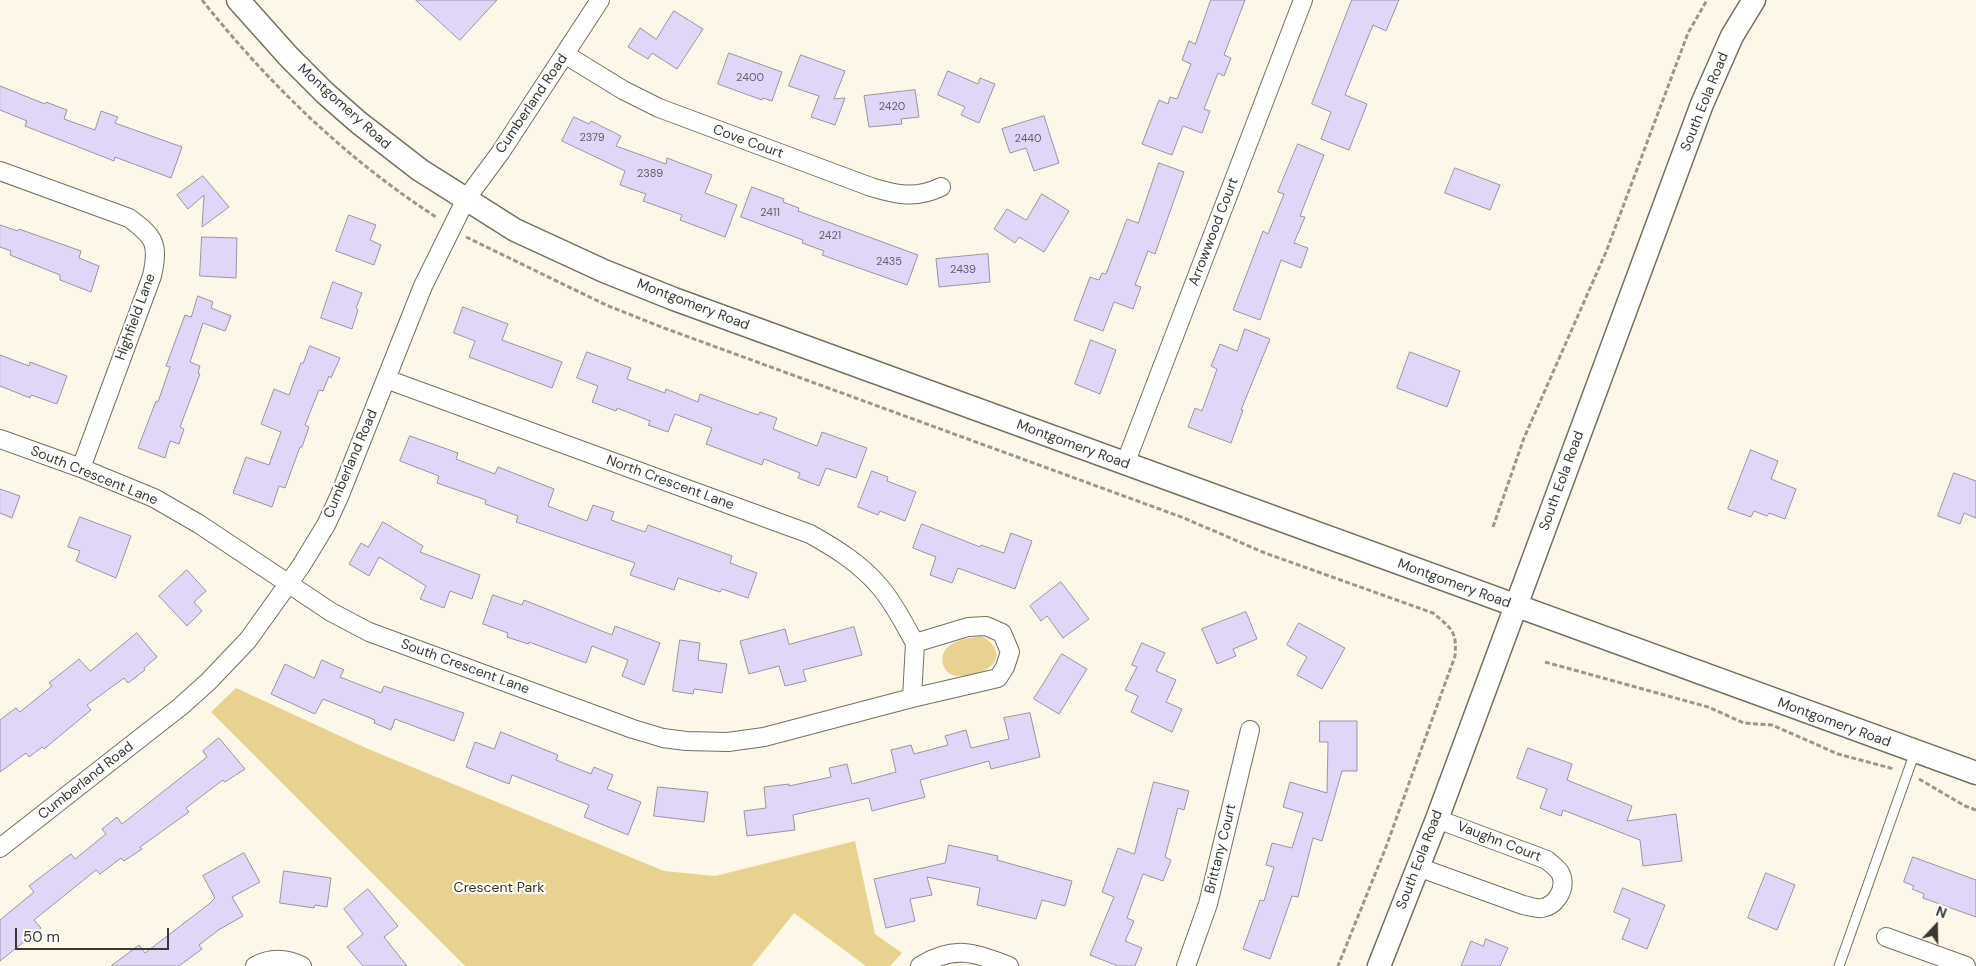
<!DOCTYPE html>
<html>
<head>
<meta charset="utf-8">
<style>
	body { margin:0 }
	#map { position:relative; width:1976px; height:966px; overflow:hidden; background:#fcf7e6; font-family:"DM Sans",sans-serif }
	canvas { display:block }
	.north { position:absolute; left:1911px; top:901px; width:50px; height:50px; -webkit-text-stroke:4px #fff; paint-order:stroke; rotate:21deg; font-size:14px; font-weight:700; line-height:20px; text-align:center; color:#383730 }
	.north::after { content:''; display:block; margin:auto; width:18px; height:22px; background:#383730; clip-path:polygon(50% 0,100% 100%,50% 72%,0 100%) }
	.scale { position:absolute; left:15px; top:928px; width:154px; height:22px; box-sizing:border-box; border:2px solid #383730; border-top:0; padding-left:6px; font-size:15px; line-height:18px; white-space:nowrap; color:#383730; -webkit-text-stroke:4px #fff; paint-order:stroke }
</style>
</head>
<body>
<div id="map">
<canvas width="1976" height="966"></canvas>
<div class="north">N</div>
<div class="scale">50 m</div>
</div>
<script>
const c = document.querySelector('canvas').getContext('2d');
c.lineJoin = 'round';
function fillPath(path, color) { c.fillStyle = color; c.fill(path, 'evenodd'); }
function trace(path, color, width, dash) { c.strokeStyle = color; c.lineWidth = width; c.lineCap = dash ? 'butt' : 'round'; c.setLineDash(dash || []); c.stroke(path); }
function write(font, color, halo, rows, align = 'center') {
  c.font = font + ' "DM Sans",sans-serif'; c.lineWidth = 4.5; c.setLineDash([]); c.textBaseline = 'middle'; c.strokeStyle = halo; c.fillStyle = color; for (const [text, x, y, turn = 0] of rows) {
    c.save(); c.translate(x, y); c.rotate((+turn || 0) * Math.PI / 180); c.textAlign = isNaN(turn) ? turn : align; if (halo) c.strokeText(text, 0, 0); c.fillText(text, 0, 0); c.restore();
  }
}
fillPath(new Path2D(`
	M981,636C993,641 1003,655 991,666C983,673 967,676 957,676C943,675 937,656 948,647C956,639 971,638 981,636Z
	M236,688L366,748L664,871L715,876L855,841L875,934L902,953L890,966H866L794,913L752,966H465L211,712Z`), '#e7d38f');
const building = new Path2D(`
	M416,0H497L460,40Z
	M1211,0H1245L1224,55L1231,58L1224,76L1218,73L1204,109L1210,111L1202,133L1183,126L1172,155L1142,144L1159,100L1168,104L1170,97L1177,99L1191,64L1182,60L1189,41L1195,44Z
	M1352,0H1399L1386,31L1373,25L1345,95L1367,104L1349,150L1321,139L1331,112L1312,104Z
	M674,11L703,29L677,69L652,53L648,59L628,47L640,28L656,39Z
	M729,53L782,72L772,101L763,98L762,100L718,84Z
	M801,55L845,71L834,99L845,98L835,125L811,117L819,96L789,86Z
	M948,71L978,84L980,78L995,84L979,123L961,115L965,107L938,95Z
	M0,86L45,104L46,102L67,110L64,119L95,130L101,111L118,117L115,123L182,147L171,178L115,157L114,161L25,126L27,121L0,110Z
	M915,90L919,117L901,119L902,124L869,127L864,96Z
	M1044,116L1059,163L1034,171L1026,148L1010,153L1002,129Z
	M574,117L589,124L591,121L621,136L616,146L666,164L667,158L712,175L705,193L737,205L725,237L680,220L682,215L643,201L646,194L620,185L625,171L562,141Z
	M1298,144L1324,155L1300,216L1305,217L1294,243L1308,248L1301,268L1281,260L1260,320L1233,310L1263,231L1268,234L1284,194L1278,192Z
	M1159,163L1184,172L1155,254L1148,251L1135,285L1141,287L1133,309L1114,302L1103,331L1074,320L1090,277L1099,280L1102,273L1106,274L1127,219L1138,223Z
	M1455,168L1500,185L1490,210L1445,193Z
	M203,176L229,207L202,227L204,195L188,209L177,195Z
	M752,187L784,199L783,202L799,208L798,211L918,255L907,285L822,255L824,251L802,243L803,240L741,217Z
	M1042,194L1069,211L1044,252L1019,237L1015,243L994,229L1007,209L1026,220Z
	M349,215L376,225L370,240L381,245L374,265L336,251Z
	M0,225L18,231L19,229L81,251L79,258L99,266L91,292L60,280V275L10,255L11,251L0,247Z
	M202,237L237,238L236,278L200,276Z
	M988,254L990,282L939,287L936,259Z
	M333,282L362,293L356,308L358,310L352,329L321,318Z
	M198,296L213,302L211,308L231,316L225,331L203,323L190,362L200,366L198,373L200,374L180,427L184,429L179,444L170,441L165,458L138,448L156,401L158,402L170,367L166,366L185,315L191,317Z
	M463,307L508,324L502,340L562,362L552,388L469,357L475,341L454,333Z
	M1245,329L1270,339L1241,410H1243L1231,443L1188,427L1195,408L1202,411L1217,369L1211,366L1220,344L1237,351Z
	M1091,340L1116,350L1100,394L1075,384Z
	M310,346L340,358L331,378L329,376L323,391L319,390L305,425L309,427L302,447H300L285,488L279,486L272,507L233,493L246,457L269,465L281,432L261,424L274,389L289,395L301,363H303Z
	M587,352L631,368L627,379L665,393L666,389L698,402L700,394L758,415L760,412L777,418L773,429L817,446L822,432L867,448L856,478L826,468L819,486L798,478L800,473L764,459L762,465L706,444L712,428L675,414L668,432L648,425L650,421L617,408L616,411L592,402L598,386L577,378Z
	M1410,352L1460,371L1447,407L1397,388Z
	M0,355L29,366L30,362L67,376L57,404L31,395L30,398L0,386Z
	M410,436L458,453L456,459L495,474L498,467L554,489L548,506L587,521L593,505L614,512L611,520L645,532L648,525L732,556L730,563L757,573L748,598L722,589L720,592L678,578L674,590L630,575L635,563L516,522L518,516L485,504L486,500L437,483L439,476L400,461Z
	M1751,450L1778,461L1771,479L1796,489L1785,519L1769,513L1767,516L1754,511L1751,517L1728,509Z
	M872,471L888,477L887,481L916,492L905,521L880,511L878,515L858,507Z
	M1954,473L1976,481V518L1964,513L1960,524L1938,516Z
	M0,489L20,496L12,518L0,513Z
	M80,517L131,536L116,578L76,561L80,551L68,547Z
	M383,522L423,546L420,552L480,575L472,599L450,591L444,608L420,599L426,586L379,557L369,576L349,564L361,543L368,547Z
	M922,524L980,547L981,545L1004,553L1011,533L1032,541L1015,589L958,568L952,583L930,575L936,557L913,548Z
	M187,570L206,591L194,602L202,611L187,626L159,596Z
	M1061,582L1089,619L1063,638L1047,616L1041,621L1030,606Z
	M493,595L522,605L524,600L612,635L615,626L660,643L644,685L622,676L628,660L592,646L586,663L529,642L528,644L507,637L508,633L483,624Z
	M1246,612L1257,639L1233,649L1236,656L1217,664L1202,629Z
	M1299,623L1345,648L1322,689L1297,675L1307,657L1287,645Z
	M854,627L862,655L803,670L806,681L785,686L779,666L749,674L740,641L785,629L789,644Z
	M137,633L157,657L144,668L145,670L128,683L124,678L87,705L91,710L44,749L42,747L29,757L26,753L0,772V720L16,708L20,712L52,686L49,683L79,659L90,671Z
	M680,640L700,643L698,660L727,664L722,693L694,689L693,694L673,691Z
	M1142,643L1165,653L1156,671L1176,680L1166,702L1182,709L1172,732L1131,712L1138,696L1125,690L1137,667L1132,665Z
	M1062,654L1087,669L1059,714L1034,699Z
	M322,660L344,670L340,677L381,693L384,686L464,713L454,741L395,719L391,730L374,723L375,720L323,699L315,714L271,694L285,664L314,678Z
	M1030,713L1040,757L991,769L989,761L920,780L925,797L872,811L869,798L793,815L795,830L747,836L744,811L766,808L764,787L789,784V786L831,777L829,768L847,764L852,784L896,772L891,750L911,745L914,754L948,745L945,736L966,730L971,748L1009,739L1004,718Z
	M1320,721H1357V771H1342L1322,841L1313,838L1298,897L1292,896L1270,959L1243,949L1260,900L1264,901L1274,867L1266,865L1272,843L1292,848L1303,813L1283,807L1290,782L1327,793L1328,742H1320Z
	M501,732L558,755L556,760L591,774L594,767L613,775L607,789L641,802L628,835L584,817L589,805L512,775L509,784L466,767L475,742L494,749Z
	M219,738L245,769L225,782L223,780L186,808L189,812L140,847L142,849L124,861L121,858L100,874L96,870L34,920L41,928L0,961V920L34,892L29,886L71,854L75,859L106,834L102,829L117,817L122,824L207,757L203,751Z
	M1528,748L1572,764L1567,780L1632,806L1627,821L1676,814L1682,861L1643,866L1640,840L1563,810L1561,816L1540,808L1547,789L1517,778Z
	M1154,782L1189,791L1184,810L1178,808L1165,857L1171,860L1163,881L1143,874L1127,918L1134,921L1125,941L1142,948L1135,966H1118L1090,955L1114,897L1102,892L1118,848L1134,854Z
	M658,787L708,792L704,822L654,816Z
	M949,845L998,856L997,860L1072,881L1065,906L1042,900L1036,919L977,905L980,888L927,877L932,895L910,899L915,921L886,928L874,879L945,863Z
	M244,853L260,882L232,897L243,916L220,929L199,945L202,949L179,966H111L139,945L145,953L209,904L215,898L203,876Z
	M1913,857L1976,880V917L1923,898L1924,894L1912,889L1914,886L1904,882Z
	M284,871L331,878L327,907L315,905L314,908L280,903Z
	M1766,873L1795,885L1777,930L1748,918Z
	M1623,888L1665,905L1647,949L1622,939L1630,919L1614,912Z
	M368,889L398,926L384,937L407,966H363L347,947L363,934L344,909Z
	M1486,939L1508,948L1500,966H1461L1471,941L1483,946Z`);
fillPath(building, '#e1d5f8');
trace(building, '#9994a3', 1);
const service = new Path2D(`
	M1839,966L1915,752`);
const minor = new Path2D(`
	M566,55L623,90L659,108L871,187C897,195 916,199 941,187
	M0,171L129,218C155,237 159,244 152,276L81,468
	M386,379L810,534C835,548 861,564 880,587C894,603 904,624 915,643
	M0,439L81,468L154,498L199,524L331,612L369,632L633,729L663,738L686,741L728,742L764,737L912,698L915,643
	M1125,464L1303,0
	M912,698L998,678L1005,667L1010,652L1002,633L986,626L968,627L915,643
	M0,848L180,707L208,682L248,640L301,566L326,525L339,497L423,286L466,199L500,153L600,0
	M1418,867L1523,905C1529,906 1536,909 1542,908C1555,906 1565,891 1562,878C1561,870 1552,865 1547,860L1437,819
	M1886,937L1966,966
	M255,966C271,957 286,958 302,966
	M920,966C953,945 975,952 1009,966
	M1186,966L1208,904L1250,730`);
const tertiary = new Path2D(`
	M238,0L289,57L325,93L358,122L420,170L515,230L604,271L674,299L1976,773
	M1379,966L1437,819L1702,104L1732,36L1754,0`);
trace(service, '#747061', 11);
trace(minor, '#747061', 20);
trace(tertiary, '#747061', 25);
trace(new Path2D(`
	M202,0C269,84 345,158 436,217
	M466,237L606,305L664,328L1184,518L1265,553L1433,613C1452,629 1457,631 1455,656L1386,847L1338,966
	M1493,527L1524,438L1606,252L1688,33L1707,0
	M1545,662L1708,707L1744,723L1772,725L1838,754L1894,769
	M1919,779L1965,806L1976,810`), '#9b988b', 3, [5, 2.5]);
trace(service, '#fff', 9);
trace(minor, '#fff', 18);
trace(tertiary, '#fff', 22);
write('11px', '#625e62', null, [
	["2400",750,78],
	["2420",892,107],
	["2379",592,138],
	["2440",1028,139],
	["2389",650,174],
	["2411",770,213],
	["2421",830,236],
	["2435",889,262],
	["2439",963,270]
]);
write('14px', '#383730', '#fff', [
	["South Eola Road",1705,102,-68],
	["Cumberland Road",532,104,-56],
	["Montgomery Road",344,107,42],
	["Cove Court",748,142,20],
	["Arrowwood Court",1214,232,-69],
	["Montgomery Road",693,305,21],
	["Highfield Lane",136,317,-70],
	["Montgomery Road",1073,445,20],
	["Cumberland Road",351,464,-67],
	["South Crescent Lane",94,476,22],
	["South Eola Road",1562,481,-70],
	["North Crescent Lane",670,483,20],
	["Montgomery Road",1454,584,20],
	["South Crescent Lane",465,667,20],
	["Montgomery Road",1834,723,20],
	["Cumberland Road",86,781,-38],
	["Vaughn Court",1499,842,21],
	["Brittany Court",1221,849,-76],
	["South Eola Road",1420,860,-69]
]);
write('14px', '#3f3407', '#fff', [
	["Crescent Park",499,888]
]);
</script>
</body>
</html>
